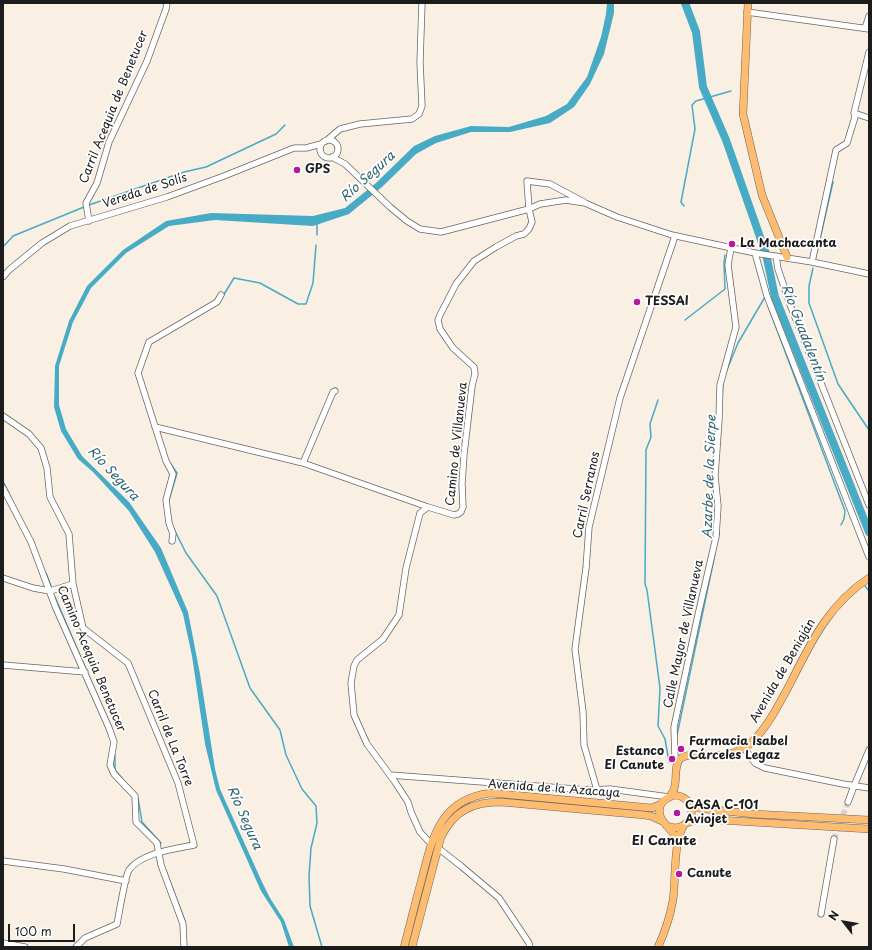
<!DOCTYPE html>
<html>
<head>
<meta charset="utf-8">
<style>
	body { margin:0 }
	#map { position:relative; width:872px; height:950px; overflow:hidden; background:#faefe3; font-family:"Playpen Sans",sans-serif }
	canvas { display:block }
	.frame { position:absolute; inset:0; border:4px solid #1c1c1c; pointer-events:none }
	.north { position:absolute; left:824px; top:902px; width:40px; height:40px; -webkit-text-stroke:3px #fff; paint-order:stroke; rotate:301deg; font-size:11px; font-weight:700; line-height:16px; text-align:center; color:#1c1c1c }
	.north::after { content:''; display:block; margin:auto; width:14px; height:18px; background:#1c1c1c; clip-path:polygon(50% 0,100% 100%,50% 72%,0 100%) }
	.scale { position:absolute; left:8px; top:924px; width:67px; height:18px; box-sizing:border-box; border:2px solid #1c1c1c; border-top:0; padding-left:5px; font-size:12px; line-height:14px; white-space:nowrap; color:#1c1c1c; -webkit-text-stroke:3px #fff; paint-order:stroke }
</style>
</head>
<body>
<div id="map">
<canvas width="872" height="950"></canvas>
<div class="frame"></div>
<div class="north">N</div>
<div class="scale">100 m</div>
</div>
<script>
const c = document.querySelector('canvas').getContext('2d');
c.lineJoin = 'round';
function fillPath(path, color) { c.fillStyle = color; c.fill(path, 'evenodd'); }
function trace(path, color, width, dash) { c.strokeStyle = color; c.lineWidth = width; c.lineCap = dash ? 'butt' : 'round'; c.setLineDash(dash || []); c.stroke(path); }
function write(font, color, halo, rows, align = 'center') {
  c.font = font + ' "Playpen Sans",sans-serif'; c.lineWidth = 3.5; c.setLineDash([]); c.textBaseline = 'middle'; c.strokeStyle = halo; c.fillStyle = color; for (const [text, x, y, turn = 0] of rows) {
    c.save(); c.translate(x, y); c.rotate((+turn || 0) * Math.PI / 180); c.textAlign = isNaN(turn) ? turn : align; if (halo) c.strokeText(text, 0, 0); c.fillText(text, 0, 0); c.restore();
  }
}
fillPath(new Path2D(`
	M607,3H614V13L604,54L590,84L574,107L550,123L510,132H471L436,143L416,154L382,187L349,214L313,226L215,220L169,226L126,253L91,288L73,322L59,366V405L66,429L82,456L129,502L161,548L188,612L200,674L215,769L220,789L262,882L270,898L284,920L294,947H289L281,922L261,891L216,790L205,744L192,656L183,614L155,552L129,511L93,472L78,459L61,431L54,407L55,366L69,321L87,286L123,250L166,221L211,213L313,216L345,208L376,183L414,146L435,136L471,126L509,127L546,116L567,104L587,77L601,37L606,14Z`), '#47abc6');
trace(new Path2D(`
	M89,205L184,172L206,167L276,134L285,125
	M684,206L681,202L695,129L692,105L696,101L731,91
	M317,223V235
	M3,247L13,236L84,207
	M817,252L833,182
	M813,268L809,286V303L838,384L869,430
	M223,296L234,278L260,283L298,304H306L313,283L316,245
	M768,306L845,511L844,519L841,525
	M685,320L725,289L724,263L725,255
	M726,372L738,343L765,297
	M722,399L723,383
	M658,400L650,424L651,437L646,450L645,584L647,590L660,688L658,726L665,739L669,762
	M3,481L14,504
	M169,504V500L177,473L170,463
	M173,527L186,553L217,596L250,688L280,730L286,755L302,789L316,806L317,823L311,848L309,876L310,906L322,947
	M719,535V525
	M46,573L51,586
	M865,586L869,591
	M55,597L85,667
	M677,735L715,554
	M115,755V770L122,778
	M138,798L142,822L161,843
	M166,871L185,921`), '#47abc6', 1.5);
trace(new Path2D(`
	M685,3L696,32L703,87L726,140L766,254L775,297L869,532`), '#47abc6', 8);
trace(new Path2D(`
	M834,839L848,802`), '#d9cfc5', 5.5, [5.5, 3]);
const minor = new Path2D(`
	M747,12L869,29
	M865,28L869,16
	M854,113L869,118
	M320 149a9 9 0 1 1 18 0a9 9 0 1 1-18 0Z
	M326,141L340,129L360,124L412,119L419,114L422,106L420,62L422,3
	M332,157L345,164L390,207L407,221L420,229L441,232L529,209L540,204L566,200L585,203L617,217L672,235L755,253L812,262L869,274
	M89,221L86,203L97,183L109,142L147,61L166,9L167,3
	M755,253L767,296L869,557
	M776,256L778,269L791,307L869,505
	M812,262L836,150L847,143L855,117L854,113L869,52
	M3,277L9,270L42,243L70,226L167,197L224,176L294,148H306L321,144
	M335,391L333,392L303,463L428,507
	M3,416L29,434L41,448L47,468L50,497L69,534L73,584L83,628L128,663L178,783L194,845C174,849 141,853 129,870C125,876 119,914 117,924L85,938L76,947
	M155,427L303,463
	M3,488L31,542L55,606L109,728L114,742L110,765L114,774L135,796L136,822L157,843L161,865L183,924L184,947
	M172,541L173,534L169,523L166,500L173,474L166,461L138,373L149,342L217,302L221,295
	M3,578L33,588L50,591L73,584
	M3,665L85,672
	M744,748L755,763L765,768L843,784L869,788
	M678,763L675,758L674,727L698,615L716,537L718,506L715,476L719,420L720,385L736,327L728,265L731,248
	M390,775L589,790L610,789L669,797
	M597,790L584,745L583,712L575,649L586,568L589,527L620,398L675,236
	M848,802L854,786L869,750
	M431,844L420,832L411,812L408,802L395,782L367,744L354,715L351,683L354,666L357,660L383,639L399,615L406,568L420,513L428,507L454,515L458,514L461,512L463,507L462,484L464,454L472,386L475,374L474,367L453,348L440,329L438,320L440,315L456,284L474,261L496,247L516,236L524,234L529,229L532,222L529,209L527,181L550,184L584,202
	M438,848L461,866L499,898L529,943L530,947
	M3,861L64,869L126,881
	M821,914L834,839
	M3,943L25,947`);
const major = new Path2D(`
	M748,3L743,114L762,195L787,257
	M670,796C680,785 672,768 680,759C688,751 713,757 725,755C735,753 744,749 752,742C769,725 779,704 790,684C811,642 829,604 869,578
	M690,804L698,808L705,809L754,814L869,820
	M687,823L695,820L702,819L869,829
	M667,826C688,835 702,806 682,797C678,795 672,795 668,798C664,800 661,803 660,807C656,822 674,828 677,841
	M404,947C410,925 415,903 421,882C432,839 439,799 491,793L652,808L661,804
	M412,947L441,837C454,811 472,802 501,802L644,815L651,816L662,821
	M658,947C665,932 670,917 673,900C676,879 673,842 684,825`);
trace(minor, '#6a6662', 7);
trace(major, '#6a6662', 8);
trace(minor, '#fff', 5.5);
trace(major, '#fdbc6f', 7);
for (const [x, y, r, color] of [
	[297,170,4,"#b5179e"],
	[732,244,4,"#b5179e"],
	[637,302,4,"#b5179e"],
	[681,749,4,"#b5179e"],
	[672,759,4,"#b5179e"],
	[677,813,4,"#b5179e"],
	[679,874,4,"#b5179e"]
]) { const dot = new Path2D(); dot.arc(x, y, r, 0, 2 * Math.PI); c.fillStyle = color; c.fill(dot); trace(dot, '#fff', 1.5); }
write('12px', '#1c1c1c', '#fff', [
	["Carril Acequia de Benetucer",114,107,-68],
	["Vereda de Solís",145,191,-18],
	["Camino de Villanueva",457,444,-84],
	["Carril Serranos",587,495,-78],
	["Calle Mayor de Villanueva",684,634,-78],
	["Camino Acequia Benetucer",91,659,67],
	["Avenida de Beniaján",783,671,-60],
	["Carril de La Torre",170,738,68],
	["Avenida de la Azacaya",554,789,4]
]);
write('bold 12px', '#1c1c1c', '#fff', [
	["GPS",305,170],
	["La Machacanta",740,244],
	["TESSAI",645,302],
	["Farmacia Isabel",689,742],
	["Cárceles Legaz",689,756],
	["Estanco",664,752,"right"],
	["El Canute",664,766,"right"],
	["CASA C-101",685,806],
	["Aviojet",685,820],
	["Canute",687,874]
], 'left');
write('italic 13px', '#326471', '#fff', [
	["Río Segura",368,177,-42],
	["Río Guadalentín",803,333,69],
	["Río Segura",113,474,47],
	["Azarbe de la Sierpe",710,477,-88],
	["Río Segura",244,818,66]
]);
write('bold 13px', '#1c1c1c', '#fff', [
	["El Canute",664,841]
]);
</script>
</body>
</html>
